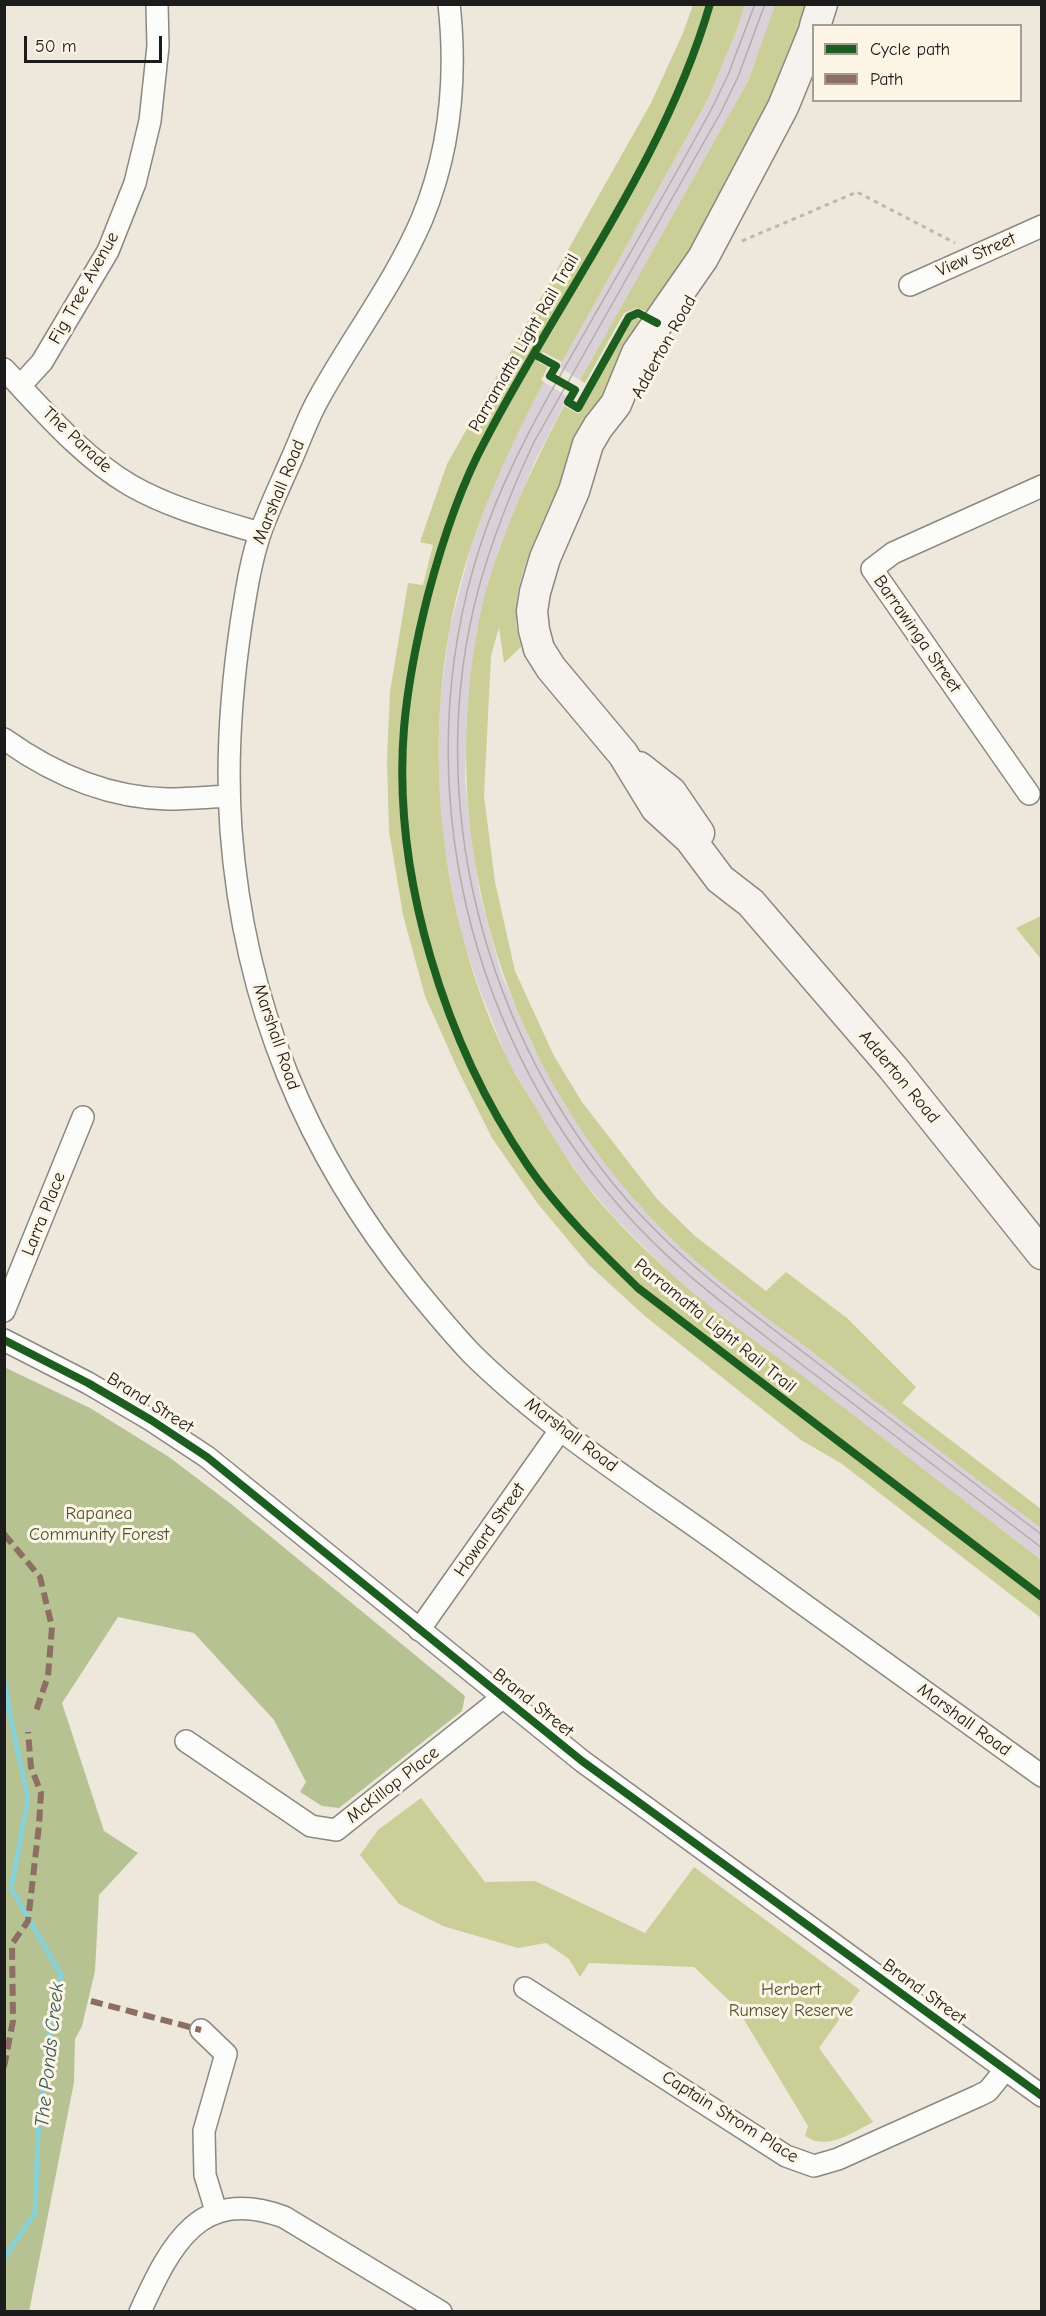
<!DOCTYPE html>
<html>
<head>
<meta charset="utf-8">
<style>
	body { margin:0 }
	#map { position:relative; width:1046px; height:2316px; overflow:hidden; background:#ede8db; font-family:"Comic Neue",sans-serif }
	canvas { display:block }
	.frame { position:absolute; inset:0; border:6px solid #1c1c1c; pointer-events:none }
	.legend { position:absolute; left:812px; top:24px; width:210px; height:78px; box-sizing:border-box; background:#fcf5e5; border:2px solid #a29e95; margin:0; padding:8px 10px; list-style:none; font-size:18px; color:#1c1c1c }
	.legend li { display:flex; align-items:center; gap:12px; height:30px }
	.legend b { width:30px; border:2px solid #a29e95 }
	.scale { position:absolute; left:24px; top:36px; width:138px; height:27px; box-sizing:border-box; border:3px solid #1c1c1c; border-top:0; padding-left:8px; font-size:18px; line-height:21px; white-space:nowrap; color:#1c1c1c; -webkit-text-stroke:4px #fcf5e5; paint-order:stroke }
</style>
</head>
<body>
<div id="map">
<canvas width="1046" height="2316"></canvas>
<div class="frame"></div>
<ul class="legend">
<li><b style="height:8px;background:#1b5e20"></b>Cycle path</li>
<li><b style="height:8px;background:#8d6e63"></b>Path</li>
</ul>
<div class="scale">50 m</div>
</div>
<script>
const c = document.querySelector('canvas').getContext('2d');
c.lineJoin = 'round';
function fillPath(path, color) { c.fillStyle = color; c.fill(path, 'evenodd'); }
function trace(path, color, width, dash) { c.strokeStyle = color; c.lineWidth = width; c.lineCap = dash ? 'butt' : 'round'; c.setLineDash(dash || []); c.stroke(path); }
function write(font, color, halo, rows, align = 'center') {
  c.font = font + ' "Comic Neue",sans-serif'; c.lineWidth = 6; c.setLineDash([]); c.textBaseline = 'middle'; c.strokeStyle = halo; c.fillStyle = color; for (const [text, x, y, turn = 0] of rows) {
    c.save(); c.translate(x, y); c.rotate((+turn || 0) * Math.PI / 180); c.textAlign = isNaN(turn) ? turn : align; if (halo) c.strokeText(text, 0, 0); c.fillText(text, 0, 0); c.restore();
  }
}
fillPath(new Path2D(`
	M745,5H775L748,81L580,380L559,367L708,99L736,32Z
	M544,382L568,397L535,461L500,546L477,630L467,708L465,781L474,855L480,895L501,973L532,1045L563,1102L588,1140L666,1233L768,1318L1041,1528V1560L701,1299L671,1274L614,1217L588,1187L558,1146L507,1059L480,990L463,940L452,890L442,833L438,763L440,704L449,631L471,547L494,483L517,433Z`), '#dad1d8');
fillPath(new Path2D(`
	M693,5H745L736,32L708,99L562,362L543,352L538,362L548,367L541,380L544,382C502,461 465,544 449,632C424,776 445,926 507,1058C515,1075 526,1091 536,1108C559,1148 584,1187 616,1220C643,1248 671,1275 701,1299C733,1325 767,1349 800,1374C880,1436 961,1498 1041,1560V1618L842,1464L801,1440L646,1317L589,1265L538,1204L492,1138L457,1068L425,996L403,915L389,831L387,760L390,692L408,583L423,585L433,545L420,542L447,464L651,103L683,33Z
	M775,5H806L783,71L745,150L654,314L637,308L624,313L585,383L580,380L748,81Z
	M637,318L647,324C611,388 573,451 544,519C530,551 515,584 516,620C516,629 520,638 521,647L504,663L499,627L491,656L484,796L495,882L515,971L554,1056L582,1102L657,1199L695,1236L766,1291L786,1272L847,1318L916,1387L902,1403L1041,1509V1528C964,1470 888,1411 811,1351C762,1314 710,1277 666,1233C508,1075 437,851 477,631C491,554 528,475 564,406L579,414L632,320Z
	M1041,916V959L1016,928Z
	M421,1798L485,1882L535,1881L645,1933L694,1867L860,1990L819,2048L873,2122C851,2133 828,2151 805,2136L808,2126L737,2008L694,1967L589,1963L580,1977L569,1959L546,1943L518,1948L443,1926L399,1904L360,1855L378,1830Z`), '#c9cf96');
fillPath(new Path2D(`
	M4,1367L90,1408L169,1457L231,1504L465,1696L462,1711L339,1808L322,1806L300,1792L306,1782L274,1720L194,1633L118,1617L62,1703L104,1831L138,1853L99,1895L95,1971L82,2026L75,2039L74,2082L29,2312L4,2311Z`), '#b6c291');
trace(new Path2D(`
	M4,1678L10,1715L28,1799L11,1888L61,1975L50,2024L38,2135L35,2213L4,2258`), '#87d1d7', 5);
const minor = new Path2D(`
	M449,4C457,76 450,151 422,219C395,282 352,338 319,398C308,417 301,438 292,458C282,481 271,504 262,528C251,558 246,592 241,624C231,692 226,761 231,830C244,1004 306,1153 415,1288C433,1310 452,1333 472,1354C547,1428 638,1485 723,1546C829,1623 935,1699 1042,1776
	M910,285L1042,226
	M4,369C43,410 81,456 130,485C170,508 216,520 260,533
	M20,386L42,362L108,251L135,183L150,121L158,46L157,4
	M4,739C53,774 107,798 168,799C188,799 209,797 229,796
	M1029,794L872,569L893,553L1042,486
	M4,1311L83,1117
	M4,1340L88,1383L151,1420L207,1457L582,1761L1042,2096
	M419,1630L561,1429
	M186,1741L311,1826L336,1830L502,1698
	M525,1988L786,2156L814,2166L838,2159L978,2096L988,2091L1005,2070
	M201,2030L226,2054L204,2131L205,2175L216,2211
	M140,2312C171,2244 200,2186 284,2217L441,2312`);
const secondary = new Path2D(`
	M815,26L822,4
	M814,31L783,107L703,258L637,353L616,404L598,427L588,444L574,491L545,558L535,592L532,611L534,630L539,649L551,668L623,754L656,808L690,839L720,879L751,903L893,1068L1042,1254
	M639,767L671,792L699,833`);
trace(minor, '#8b8882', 24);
trace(secondary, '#8b8882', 33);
trace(new Path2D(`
	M742,241L857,192L955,243
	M28,1732L35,1714`), '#b9b8b6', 3, [4.5, 4.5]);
trace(minor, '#fcfcfa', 21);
trace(secondary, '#f6f3ef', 30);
trace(new Path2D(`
	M755,4L728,75L711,110C669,187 624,263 581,339C546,400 511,460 487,526C403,758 459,1023 620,1207C673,1269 741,1317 805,1367C884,1427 963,1488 1042,1548
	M765,4L738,77L721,112L534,442C512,489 493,537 479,587C421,800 484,1035 627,1200C680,1261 747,1309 811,1358C888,1417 965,1476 1042,1535`), '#afaeac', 1.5);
trace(new Path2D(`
	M4,1534L40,1577L52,1627L48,1676L35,1714
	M91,2001L201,2030
	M4,2067L13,2021L12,1944L28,1921L39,1825L41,1793L31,1767L28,1732`), '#8d6e63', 6, [12, 6]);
trace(new Path2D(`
	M710,4C664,163 560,296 485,441C459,489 442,542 428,595C417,638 408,683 404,728C392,875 445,1045 528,1166C559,1211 599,1250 638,1288L1042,1597
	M534,354L556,366L550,376L575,390L568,402L578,408L629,317L638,313L657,323
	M4,1340L88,1383L151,1420L207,1457L582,1761L1042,2096`), '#1b5e20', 8);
write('18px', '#1c1c1c', '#fcf5e5', [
	["View Street",976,255,-24],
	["Fig Tree Avenue",84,288,-61],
	["Parramatta Light Rail Trail",524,343,-60],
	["Adderton Road",664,347,-61],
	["The Parade",77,440,43],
	["Marshall Road",279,492,-68],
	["Barrawinga Street",917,634,55],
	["Marshall Road",276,1037,71],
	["Adderton Road",899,1077,50],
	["Larra Place",44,1214,-68],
	["Parramatta Light Rail Trail",715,1326,39],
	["Brand Street",150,1403,32],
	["Marshall Road",571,1435,37],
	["Howard Street",490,1530,-55],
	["Brand Street",533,1703,39],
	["Marshall Road",964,1720,36],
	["McKillop Place",393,1785,-38],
	["Brand Street",924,1992,36],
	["Captain Strom Place",730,2117,32]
]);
write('18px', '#4e5433', '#fcf5e5', [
	["Rapanea",99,1514],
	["Community Forest",99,1535],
	["Herbert",791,1990],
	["Rumsey Reserve",791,2011]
]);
write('italic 20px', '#32585d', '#fcf5e5', [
	["The Ponds Creek",50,2055,-84]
]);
</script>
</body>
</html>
